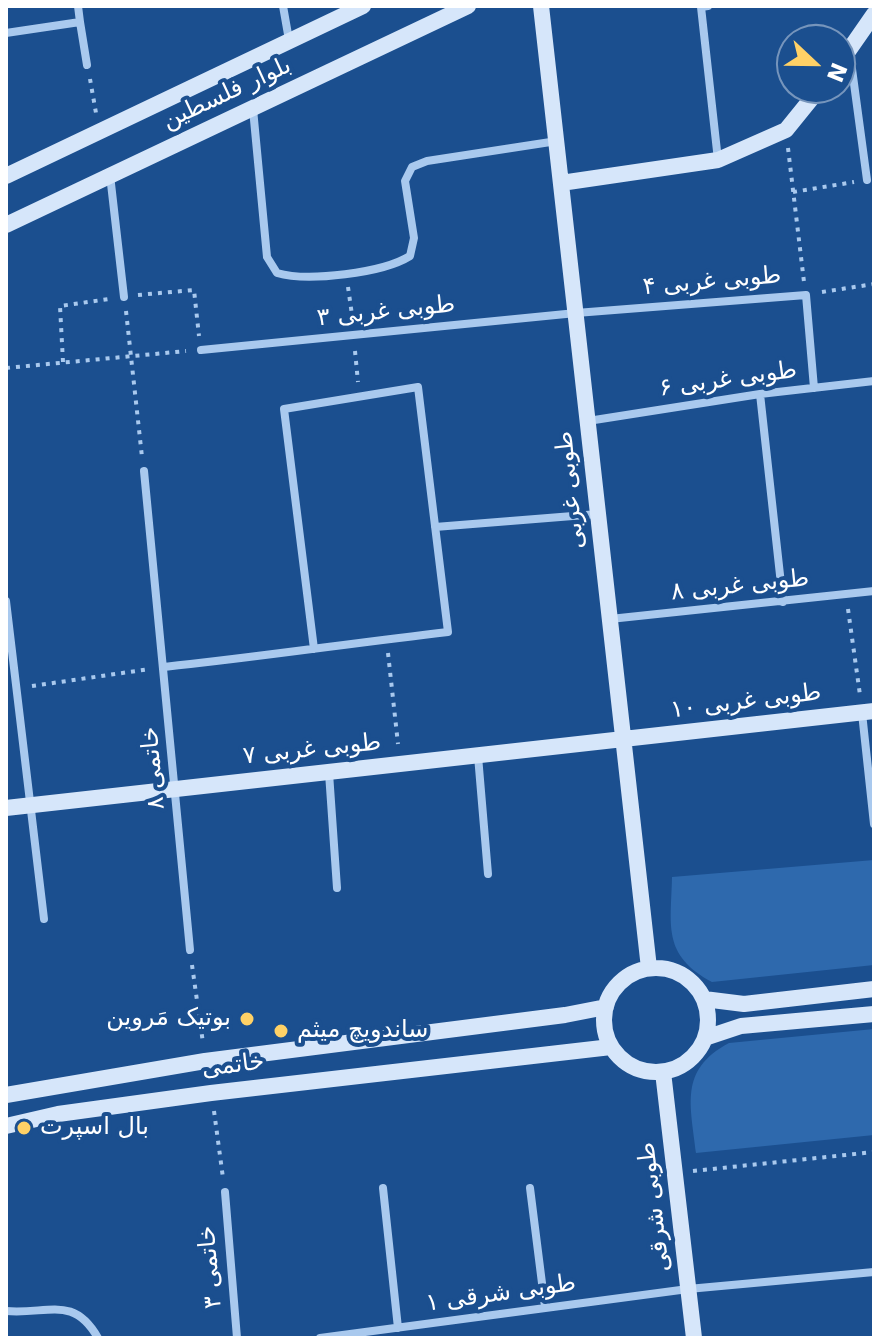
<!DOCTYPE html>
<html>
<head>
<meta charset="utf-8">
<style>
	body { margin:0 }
	#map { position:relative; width:880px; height:1344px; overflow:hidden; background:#1b4f8f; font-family:"DejaVu Sans",sans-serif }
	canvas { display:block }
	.frame { position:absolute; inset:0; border:8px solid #fff; pointer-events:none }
	.north { position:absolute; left:776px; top:24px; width:80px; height:80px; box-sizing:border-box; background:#1b4f8f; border:2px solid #7695bc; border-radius:50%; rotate:112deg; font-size:22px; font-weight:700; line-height:32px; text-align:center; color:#fff }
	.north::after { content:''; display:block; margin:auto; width:28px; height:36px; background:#ffd166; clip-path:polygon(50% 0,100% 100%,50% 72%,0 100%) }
</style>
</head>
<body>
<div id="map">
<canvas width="880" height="1344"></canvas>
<div class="frame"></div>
<div class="north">N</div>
</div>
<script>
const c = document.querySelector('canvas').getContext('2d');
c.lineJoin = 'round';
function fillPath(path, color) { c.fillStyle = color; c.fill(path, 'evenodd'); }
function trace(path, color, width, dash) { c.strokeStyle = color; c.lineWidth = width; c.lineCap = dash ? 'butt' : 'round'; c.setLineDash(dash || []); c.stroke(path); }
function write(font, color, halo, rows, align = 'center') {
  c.font = font + ' "DejaVu Sans",Cairo,sans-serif'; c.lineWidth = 8; c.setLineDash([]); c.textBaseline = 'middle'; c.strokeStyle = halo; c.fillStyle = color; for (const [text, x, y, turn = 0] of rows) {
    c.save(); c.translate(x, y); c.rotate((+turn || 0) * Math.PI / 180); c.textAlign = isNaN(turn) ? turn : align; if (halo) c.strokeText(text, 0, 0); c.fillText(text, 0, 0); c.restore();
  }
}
fillPath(new Path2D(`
	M874,860V965L712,982C662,955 671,926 672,877Z
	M874,1029V1135L696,1153C691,1106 678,1070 729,1043Z`), '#2e69ad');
trace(new Path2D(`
	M90,79L96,113
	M788,148L804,282
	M793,192L854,182
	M348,287L353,322
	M822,292L874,284
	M138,295L194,290L199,336
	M126,311L142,457
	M355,351L358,382
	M63,362L60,306L109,299
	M6,368L186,351
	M848,609L860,695
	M388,653L398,744
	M32,686L150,669
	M192,965L203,1043
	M214,1111L223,1178
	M693,1171L874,1152`), '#a9c9ee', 4, [4, 6]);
trace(new Path2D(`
	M283,6L289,40
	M708,6L701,7L718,160
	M80,22L87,65
	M6,33L80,22L78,6
	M850,54L867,180
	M253,109L267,257L277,273C308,282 383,273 410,256L414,238L405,181L412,167L427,161L557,141
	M110,175L124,297
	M201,350L576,313L806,295L814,388
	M760,394L783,602
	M588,421L760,394L874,381
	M144,471L190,950
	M435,527L598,514
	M6,601L44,919
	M610,619L874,591
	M164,667C259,657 353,643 448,632L418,387L284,409L314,649
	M862,713L874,824
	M478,756L488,874
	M329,773L337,888
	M383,1188L398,1328
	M530,1188L545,1307
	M225,1192L237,1338
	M6,1311C47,1315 73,1294 98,1338
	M320,1338L688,1289L874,1272`), '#a9c9ee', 8);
trace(new Path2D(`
	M541,6L649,968
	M840,63L874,14
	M6,176L363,6
	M561,183L718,160L786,130L820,88
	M6,225L468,6
	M6,808L874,711
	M604 1020a52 52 0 1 1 104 0a52 52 0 1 1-104 0Z
	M704,999L744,1004L874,989
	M705,1038L741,1026L874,1014
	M663,1072L694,1338
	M6,1095L205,1061L565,1015L606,1007
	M6,1126L58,1114L211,1093L611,1047`), '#d6e6fa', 16);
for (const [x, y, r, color] of [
	[247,1019,8,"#ffd166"],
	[281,1031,8,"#ffd166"],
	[24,1128,8,"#ffd166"]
]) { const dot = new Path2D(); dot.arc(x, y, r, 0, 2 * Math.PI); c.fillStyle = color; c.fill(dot); trace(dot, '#1b4f8f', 3); }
write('24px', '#fff', '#1b4f8f', [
	["بلوار فلسطین",227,94,-25],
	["طوبی غربی ۴",712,282,-5],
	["طوبی غربی ۳",386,312,-6],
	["طوبی غربی ۶",728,380,-8],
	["طوبی غربی",571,490,-96],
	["طوبی غربی ۸",740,586,-6],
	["طوبی غربی ۱۰",746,702,-7],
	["طوبی غربی ۷",312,750,-6],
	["خاتمی ۸",154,768,-95],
	["خاتمی",233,1066,-7],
	["طوبی شرقی",655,1207,-97],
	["خاتمی ۳",211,1267,-95],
	["طوبی شرقی ۱",501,1294,-8]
]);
write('24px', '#fff', '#1b4f8f', [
	["بوتیک مَروین",231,1019,"right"],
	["ساندویچ میثم",297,1031],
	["بال اسپرت",40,1128]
], 'left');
</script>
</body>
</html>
